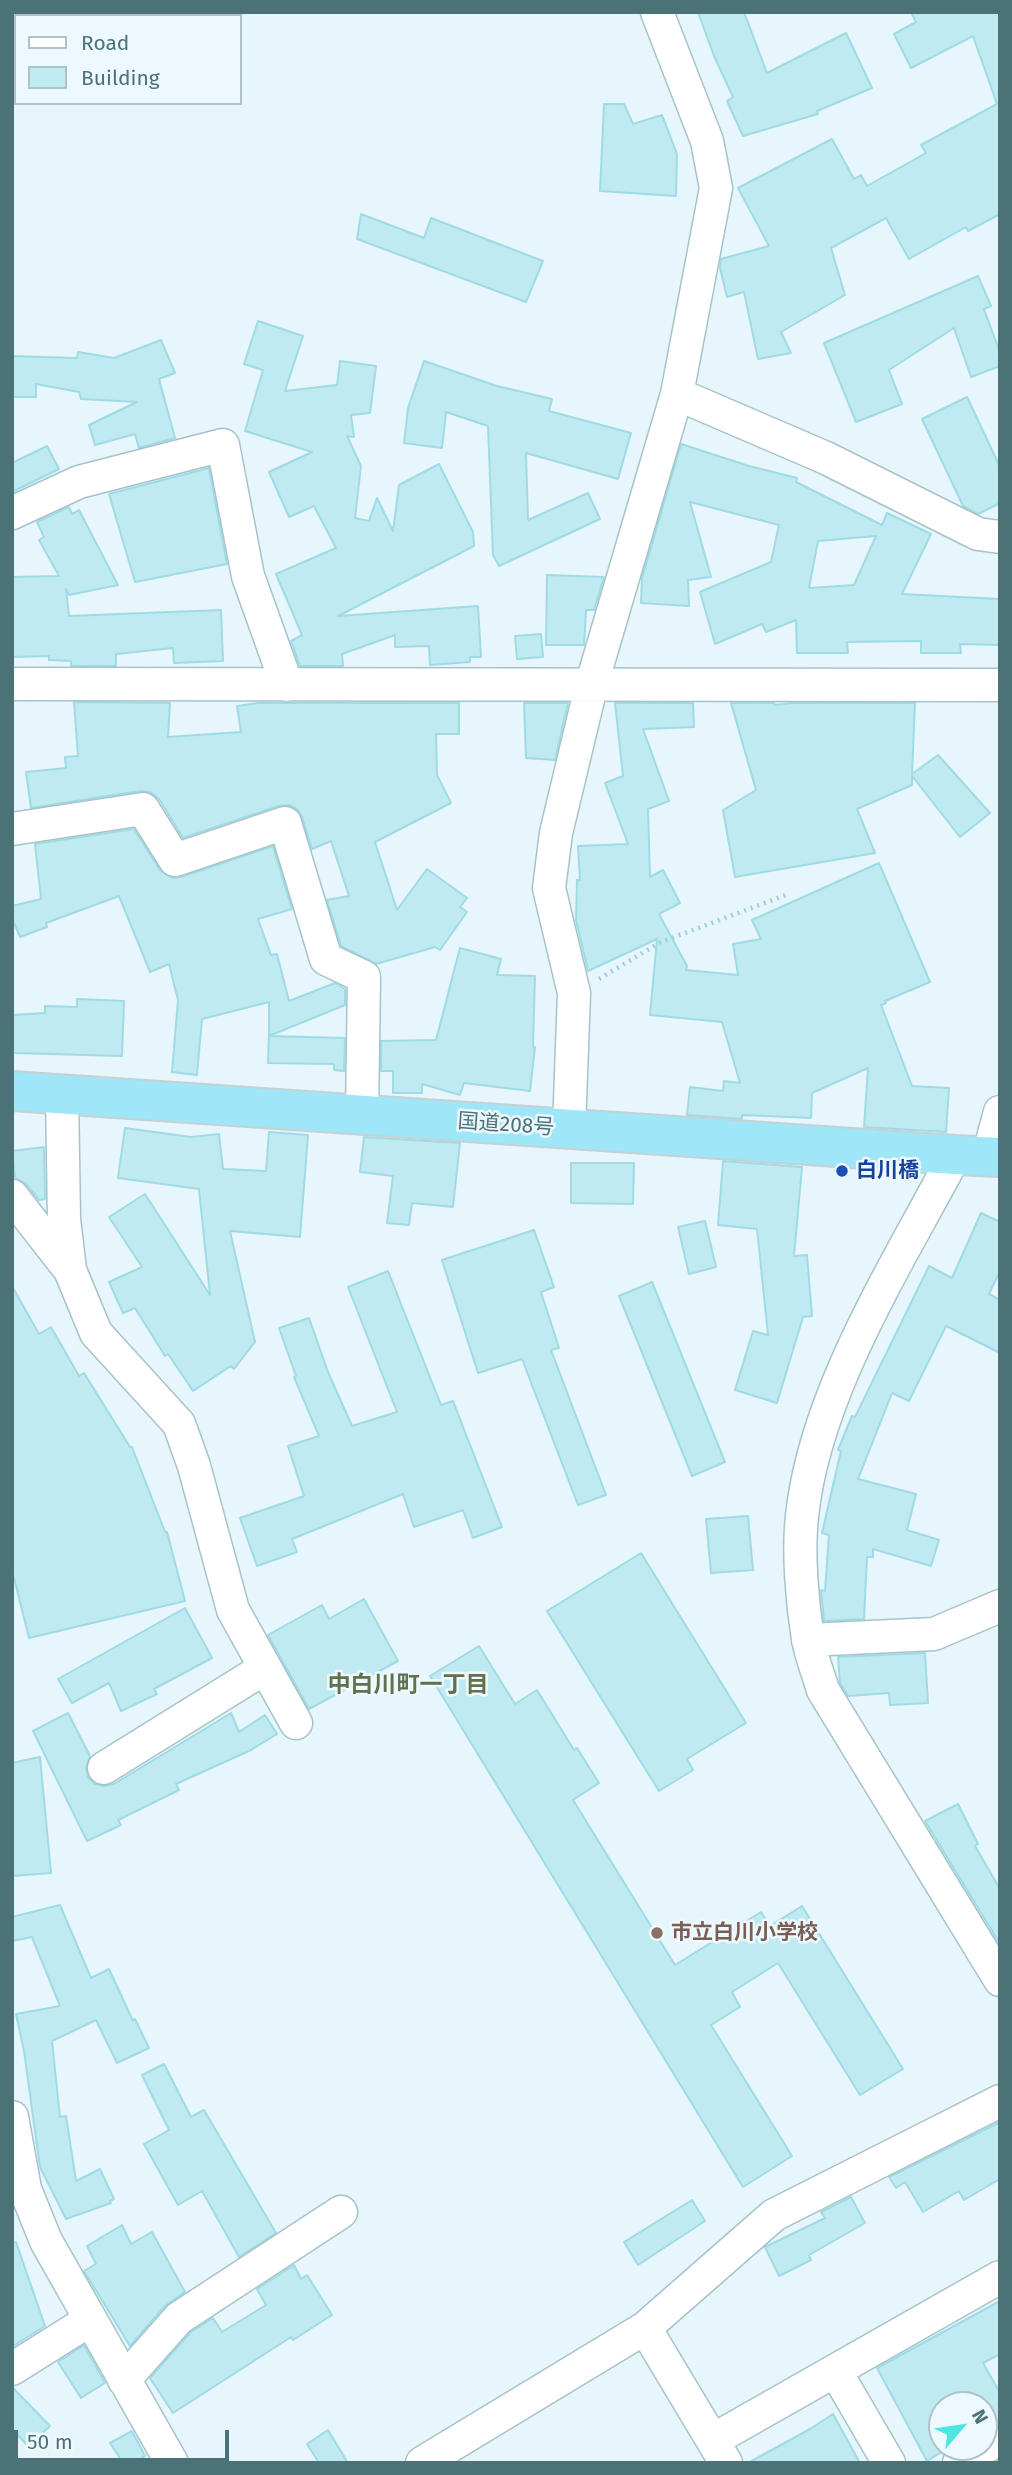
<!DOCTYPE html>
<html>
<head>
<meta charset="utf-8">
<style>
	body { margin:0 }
	#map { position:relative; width:1012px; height:2475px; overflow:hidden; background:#e7f5fc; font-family:"Fira Sans",sans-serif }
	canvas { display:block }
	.frame { position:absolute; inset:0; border:14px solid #4b7277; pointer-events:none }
	.legend { position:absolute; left:14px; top:14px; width:228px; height:91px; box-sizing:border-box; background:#eef9ff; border:2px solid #adc3c9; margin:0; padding:9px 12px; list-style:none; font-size:21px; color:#4b7277 }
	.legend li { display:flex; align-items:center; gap:14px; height:35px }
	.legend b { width:35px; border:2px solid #adc3c9 }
	.north { position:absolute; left:928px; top:2391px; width:70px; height:70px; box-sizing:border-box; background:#eef9ff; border:2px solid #adc3c9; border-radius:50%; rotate:61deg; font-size:19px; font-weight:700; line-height:28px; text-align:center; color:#4b7277 }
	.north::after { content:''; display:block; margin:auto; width:24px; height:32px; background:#4ce6e3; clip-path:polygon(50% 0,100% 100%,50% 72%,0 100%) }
	.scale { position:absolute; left:14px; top:2430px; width:215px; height:32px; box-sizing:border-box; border:4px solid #4b7277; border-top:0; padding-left:9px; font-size:21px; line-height:24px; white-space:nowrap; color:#4b7277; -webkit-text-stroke:5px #eef9ff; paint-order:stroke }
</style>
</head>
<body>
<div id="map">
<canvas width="1012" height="2475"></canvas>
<div class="frame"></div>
<ul class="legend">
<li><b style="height:9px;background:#fff"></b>Road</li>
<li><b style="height:19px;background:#bfeaf2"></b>Building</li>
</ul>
<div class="north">N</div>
<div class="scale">50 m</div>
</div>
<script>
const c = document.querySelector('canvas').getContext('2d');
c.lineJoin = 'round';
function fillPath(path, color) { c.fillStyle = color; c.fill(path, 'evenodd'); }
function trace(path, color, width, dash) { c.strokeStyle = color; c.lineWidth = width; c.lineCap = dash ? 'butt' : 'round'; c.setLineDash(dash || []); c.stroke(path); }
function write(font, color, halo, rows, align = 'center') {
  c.font = font + ' "Fira Sans","Noto Sans JP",sans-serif'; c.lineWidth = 5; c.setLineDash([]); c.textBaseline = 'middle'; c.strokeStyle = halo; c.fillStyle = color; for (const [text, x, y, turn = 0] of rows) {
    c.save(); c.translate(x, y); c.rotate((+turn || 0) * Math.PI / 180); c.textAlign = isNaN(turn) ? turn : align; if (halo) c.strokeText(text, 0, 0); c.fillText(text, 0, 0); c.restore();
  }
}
const building = new Path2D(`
	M698,12H744L767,73L846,33L872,88L817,111L818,114L743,136L727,101L733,97L714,56Z
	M911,12H1000V214L968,231L966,227L909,259L886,218L831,248L845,295L781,332L791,353L758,359L744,292L727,297L720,268L721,259L769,246L738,188L832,139L854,179L861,175L867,186L926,153L921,145L997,104L973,36L911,68L894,34L916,22Z
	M604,104H624L633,124L662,115L677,154L676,196L600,191Z
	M361,214L424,238L431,218L543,261L526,302L357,239Z
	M978,276L991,306L984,309L1000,353V366L971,377L954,328L889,370L902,404L856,422L824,343Z
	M258,321L303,336L285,391L337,385L340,361L376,366L370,413L351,415L354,437L347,436L361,466L355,518L369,521L377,498L393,531L399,485L439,464L473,532L474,546L338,616L478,606L481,657H470V662L430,665L429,646L395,647V635L342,654L343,666H300L291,641L302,635L276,574L336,548L314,506L289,517L269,472L312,452L245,431L263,370L244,364Z
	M161,340L175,373L159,379L175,438L139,448L135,434L95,445L89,425L137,402L81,399L79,392L36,384V397H12V356L77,358L78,352L114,358Z
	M424,361L497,386L552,399L549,411L631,433L618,479L526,453L528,520L588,493L600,519L499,566L493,555L488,426L446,412L442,448L404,443L408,408Z
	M967,397L1000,467V503L978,514L963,506L922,419Z
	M681,444L749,466L797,478L796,482L882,525L887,513L931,534L902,594L1000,599V645L960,644L961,653H921V641L847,642L848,653H797L796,620L766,632L762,624L715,644L700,592L771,562L779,525L690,502L711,577L688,580L689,606L641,603L642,578ZM876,536L854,585L809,588L818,541Z
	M47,446L59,469L12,492V463Z
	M209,468L227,564L135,582L109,494Z
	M69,507L72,514L79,510L118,585L69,595L66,589L69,616L221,610L223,661L174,663L173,648L116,654V666H71V661L49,660V656L12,657V577L59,576L39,540L44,537L37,522Z
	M547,575L604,577L594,610H586L584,645H546Z
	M541,634L543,657L517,659L515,636Z
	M74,702L170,703L168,737L241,732L237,706L259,703H459V734H436L437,775L451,803L375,842L397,910L427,869L467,898L460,907L467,912L440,950L435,947L376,964L341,946L327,900L349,896L331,841L312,849L302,817L297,809L289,805L279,806L183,838L159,799L150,792L140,791L31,808L26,772L66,768L65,757L78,756Z
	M524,703H568L555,760L526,758Z
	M615,703H693L694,727L643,729L669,801L648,809L650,877L663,870L680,903L659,914L687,966L686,970L738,975L733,944L761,939L752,920L879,863L930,982L885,1001L886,1003L881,1005L912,1086L949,1088L946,1132L864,1127L868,1068L812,1093L811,1118L742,1115V1119L687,1115L690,1087L723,1091L724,1081L740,1083L722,1022L650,1015L657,939L588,971L576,920L577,880H580L578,846L628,844L605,783L623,776Z
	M731,703H774L775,705L791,703H915L912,774L938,755L990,813L960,837L912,776V785L857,809L875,853L735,877L723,810L756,790Z
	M134,829L160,870L172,878L181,877L273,846L292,909L258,919L271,955L277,954L289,1001L335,983L345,989V1005L269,1036V1002L202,1019L197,1075L172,1072L178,1000L169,964L150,972L119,896L46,923L47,927L20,937L12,918V906L41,899L35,844Z
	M460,948L501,959L497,975L535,976L533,1047H535L530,1091L464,1083L460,1095L422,1084V1093H393V1071H381V1041L436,1040Z
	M77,999L124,1001L122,1056L12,1053V1015L45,1013V1006L77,1007Z
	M269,1036L345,1038L344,1071L334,1070V1064L268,1063Z
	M125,1128L191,1137L219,1134L223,1169L266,1171L269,1132L308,1135L300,1237L230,1231L255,1342L234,1369L231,1366L193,1391L168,1354L165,1356L135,1308L123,1313L109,1282L142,1267L109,1217L145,1194L210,1295L199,1189L118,1178Z
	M364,1137L460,1143L453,1207L412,1203L409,1225L387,1223L393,1176L360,1172Z
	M44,1147L45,1199L39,1200L26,1184L15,1178L12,1151Z
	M723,1161L802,1167L794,1256L807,1255L812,1316L803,1317L777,1403L735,1390L753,1331L768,1335L757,1229L718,1225Z
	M571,1163H634L633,1204L571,1203Z
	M981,1213L1000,1222V1271L989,1294L1000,1300V1353L946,1326L909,1401L892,1393L858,1479L916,1494L907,1530L939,1540L931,1566L873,1549V1557H867L864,1619L824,1621L821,1590L825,1591L829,1535L822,1533L841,1451L838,1450L852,1416L855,1417L929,1266L952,1278Z
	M705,1221L716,1267L689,1274L678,1227Z
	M534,1230L554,1287L541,1292L559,1348L551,1350L606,1495L578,1505L522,1359L478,1373L442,1260Z
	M388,1271L441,1405L453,1401L502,1527L473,1538L463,1510L414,1527L403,1494L292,1539L297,1552L257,1566L240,1518L304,1496L288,1446L319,1436L294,1377L296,1376L279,1328L309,1318L328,1372L352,1426L397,1412L348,1287Z
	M652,1282L725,1462L692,1476L619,1296Z
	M12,1286L39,1334L51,1327L79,1376L84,1373L130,1447H132L165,1532H167L185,1601L29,1638L12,1570Z
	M748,1516L753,1570L711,1573L706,1519Z
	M641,1553L746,1723L687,1759L693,1770L659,1791L547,1611Z
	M364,1599L398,1661L309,1709L268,1635L322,1605L329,1619Z
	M185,1608L212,1658L154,1689L157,1694L121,1711L109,1683L72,1703L58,1679Z
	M479,1646L515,1704L537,1690L574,1750L577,1748L599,1783L573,1800L675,1965L761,1912L770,1926L802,1906L903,2069L860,2095L778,1963L732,1992L740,2007L711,2025L792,2156L743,2187L430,1676Z
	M925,1653L928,1703L890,1705L889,1693L848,1696L840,1683L838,1657Z
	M68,1713L90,1756L86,1768L88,1777L95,1784L104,1786L114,1784L231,1713L239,1732L265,1715L277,1734L251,1750L176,1784L179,1790L118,1820L121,1825L87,1841L33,1731Z
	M40,1757L51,1873L12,1876V1763Z
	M958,1804L978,1844L975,1846L1000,1889V1944L925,1821Z
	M60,1905L91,1978L109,1969L133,2021L135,2019L149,2048L117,2063L96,2020L52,2041L60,2117L66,2116L76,2181L100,2169L114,2199L110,2201L111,2203L66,2219L40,2167L24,2051L16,2014L60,2006L32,1937L12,1941V1917Z
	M164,2064L191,2117L204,2110L276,2233L239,2257L202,2191L178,2205L144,2144L169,2130L142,2075Z
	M1000,2122V2179L964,2200L959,2191L923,2212L905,2182L896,2188L889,2177Z
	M851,2197L865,2223L809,2255L811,2260L779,2276L765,2247L825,2218L821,2212Z
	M692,2200L705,2221L638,2265L624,2242Z
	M122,2225L131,2244L152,2232L185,2292L165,2306L130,2346L84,2271L96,2264L87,2246Z
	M16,2242L45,2326L12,2347V2243Z
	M294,2265L301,2279L307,2275L332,2315L293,2340L291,2337L173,2413L150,2378L191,2332L213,2318L222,2332L266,2305L257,2289Z
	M1000,2301V2354L983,2363L1000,2393V2420L984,2426V2405H942V2447H950L927,2461L877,2368Z
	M84,2345L105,2383L81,2398L58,2362Z
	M12,2387L50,2426L28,2446L12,2429Z
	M833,2414L860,2463H748L810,2429Z
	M328,2430L348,2463H319L307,2444Z
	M132,2431L145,2456L132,2463H123L110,2443Z`);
fillPath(building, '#bfeaf2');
trace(building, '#9fdbe5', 2);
const minor = new Path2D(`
	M677,394L826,458L978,534L1000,537
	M12,513L79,482L223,445L248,576L287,685
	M12,684L1000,685
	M12,829L143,809L175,860L285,823L326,959L364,977L362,1115
	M62,1094L64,1219L70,1270L96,1333L179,1424L194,1466L233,1610L296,1723
	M569,1129L574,993L549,888L556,833L592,683L677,394L716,188L707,141L657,12
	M955,1155C897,1265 815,1392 802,1516C798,1553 802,1602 808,1639C811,1656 818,1673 823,1690L1000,1980
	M988,1156L1000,1112
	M12,1196L69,1269
	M808,1640L934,1634L1000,1606
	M104,1768L265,1668
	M12,2117L25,2189L46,2241L172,2463
	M645,2328L726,2463
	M12,2369L90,2320
	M836,2372L889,2463
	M124,2380L179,2318L341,2212
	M713,2440L1000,2277
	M422,2463L645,2328L774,2215L1000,2101
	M959,2463L1000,2438`);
const trunk = new Path2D(`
	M12,1091L955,1155L1000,1157`);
trace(minor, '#a7c3ca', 35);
trace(trunk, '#c5d2d3', 42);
trace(new Path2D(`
	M599,979L661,942L786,895`), '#a1d0d7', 4.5, [2, 5]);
trace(minor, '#fff', 32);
trace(trunk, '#9fe6f9', 38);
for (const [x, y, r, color] of [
	[842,1171,7,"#1a4fb4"],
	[657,1933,7,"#8d6e63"]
]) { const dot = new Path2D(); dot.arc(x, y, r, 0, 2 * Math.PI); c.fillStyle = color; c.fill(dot); trace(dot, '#eef9ff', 2.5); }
write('21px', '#4b7277', '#eef9ff', [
	["国道208号",506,1125,4]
]);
write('bold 21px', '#164399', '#eef9ff', [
	["白川橋",856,1171]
], 'left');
write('bold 21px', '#785e54', '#eef9ff', [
	["市立白川小学校",671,1933]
], 'left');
write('bold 23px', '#62714d', '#eef9ff', [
	["中白川町一丁目",408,1686]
]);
</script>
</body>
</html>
